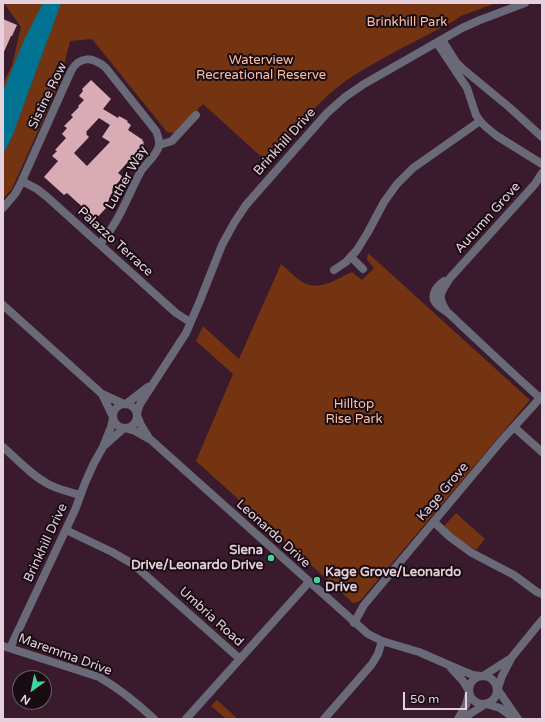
<!DOCTYPE html>
<html>
<head>
<meta charset="utf-8">
<style>
	body { margin:0 }
	#map { position:relative; width:545px; height:722px; overflow:hidden; background:#391b2d; font-family:"Varela Round",sans-serif }
	canvas { display:block }
	.frame { position:absolute; inset:0; border:4px solid #e5d0db; pointer-events:none }
	.north { position:absolute; left:12px; top:670px; width:40px; height:40px; box-sizing:border-box; background:#180b12; border:1px solid #6a5a62; border-radius:50%; rotate:213deg; font-size:11px; font-weight:700; line-height:16px; text-align:center; color:#e5d0db }
	.north::after { content:''; display:block; margin:auto; width:14px; height:18px; background:#42d4a0; clip-path:polygon(50% 0,100% 100%,50% 72%,0 100%) }
	.scale { position:absolute; left:403px; top:692px; width:64px; height:18px; box-sizing:border-box; border:2px solid #e5d0db; border-top:0; padding-left:5px; font-size:12px; line-height:14px; white-space:nowrap; color:#e5d0db; -webkit-text-stroke:3px #180b12; paint-order:stroke }
</style>
</head>
<body>
<div id="map">
<canvas width="545" height="722"></canvas>
<div class="frame"></div>
<div class="north">N</div>
<div class="scale">50 m</div>
</div>
<script>
const c = document.querySelector('canvas').getContext('2d');
c.lineJoin = 'round';
function fillPath(path, color) { c.fillStyle = color; c.fill(path, 'evenodd'); }
function trace(path, color, width, dash) { c.strokeStyle = color; c.lineWidth = width; c.lineCap = dash ? 'butt' : 'round'; c.setLineDash(dash || []); c.stroke(path); }
function write(font, color, halo, rows, align = 'center') {
  c.font = font + ' "Varela Round",sans-serif'; c.lineWidth = 4; c.setLineDash([]); c.textBaseline = 'middle'; c.strokeStyle = halo; c.fillStyle = color; for (const [text, x, y, turn = 0] of rows) {
    c.save(); c.translate(x, y); c.rotate((+turn || 0) * Math.PI / 180); c.textAlign = isNaN(turn) ? turn : align; if (halo) c.strokeText(text, 0, 0); c.fillText(text, 0, 0); c.restore();
  }
}
fillPath(new Path2D(`
	M4,3H496L461,16L454,21L412,43L398,50L359,72L344,82L328,95L313,110L267,162L203,104L175,133L167,132L92,39L70,41L60,82L12,189L3,199V84L12,65L21,27Z
	M368,253L530,400L360,601L353,603L196,461L233,374L196,341L203,326L239,359L281,264C288,270 295,277 302,282C319,292 337,279 352,272L362,280L374,268L367,260Z
	M456,513L485,539L476,550L453,535L444,526Z
	M217,700L238,719H226L211,706Z`), '#743311');
fillPath(new Path2D(`
	M43,3H61L12,137L3,154V91L25,38Z`), '#017291');
fillPath(new Path2D(`
	M3,19L17,25L12,36H11L3,54Z
	M91,80L111,99L103,109L118,118L119,116L128,121L127,122L131,125L128,130L143,140L142,141L144,142L143,144H144L131,165L128,162L118,173L123,177L112,189L114,191L110,196L111,198L104,206L106,208L93,222L85,215L88,212L67,193L64,195L44,177L58,161L52,156L57,151L55,150L66,138L62,134L67,128L64,126L73,117L71,115L79,107L78,106L84,100L79,96L83,91L82,89ZM99,118L110,125L102,137L110,142L87,166L74,153L89,137L86,134L87,133L86,132Z`), '#d9acb5');
trace(new Path2D(`
	M442,40L456,62L463,69L509,107L542,137
	M437,43L467,88L476,115L480,121L486,127L497,136L542,164
	M159,145L172,141L196,115
	M22,181L37,189L46,196L176,313L190,322
	M3,208L15,194L20,185L71,71C80,55 93,57 106,68L156,131C158,136 160,140 159,146C156,156 147,162 141,171C131,189 124,209 113,226C109,233 104,238 100,244
	M351,257L363,269
	M334,270L346,262L357,250L368,232L384,202L397,184L413,168L480,121
	M444,281C438,285 430,294 435,302C437,306 443,309 447,312C451,315 456,320 460,324C487,349 513,374 540,398
	M447,312C436,295 441,293 450,278L535,184L542,173
	M126,404L148,387
	M137,413L140,404L186,333L199,303L222,245L234,223L246,205L260,189L327,113L345,97L364,84L462,28L480,20L525,3
	M514,427L542,452
	M105,445L124,428
	M3,447C18,460 32,476 50,485C60,490 70,492 80,495
	M434,522L450,537L472,553L514,575L537,592L542,594
	M66,530L112,552L133,564L240,659
	M354,623L364,605L502,440L542,396
	M3,646L99,677C120,689 137,703 154,719
	M10,648L75,510L85,483L94,463L103,447L111,427L113,418
	M186,719L309,582
	M324,719L372,664L378,654L382,641`), '#696978', 8);
trace(new Path2D(`
	M3,305L102,394L124,404
	M102,394L113,417
	M113 416a12 12 0 1 1 24 0a12 12 0 1 1-24 0Z
	M137,415L141,425L149,438
	M125,428L135,431L151,440L368,634L382,641L419,652L465,672L473,675L481,676
	M451,668L463,681L469,691
	M469 690a14 14 0 1 1 28 0a14 14 0 1 1-28 0Z
	M483,676L511,658
	M498,688L502,676L512,657L542,620
	M498,690L518,719
	M486,704L500,708L515,719
	M458,719L466,705L469,693
	M462,719L484,705`), '#696978', 8);
for (const [x, y, r, color] of [
	[271,558,4,"#42d4a0"],
	[317,580,4,"#42d4a0"]
]) { const dot = new Path2D(); dot.arc(x, y, r, 0, 2 * Math.PI); c.fillStyle = color; c.fill(dot); trace(dot, '#180b12', 1.5); }
write('13px', '#fac0a6', '#180b12', [
	["Brinkhill Park",407,23],
	["Waterview",261,61],
	["Recreational Reserve",261,76],
	["Hilltop",354,405],
	["Rise Park",354,420]
]);
write('13px', '#e5d0db', '#180b12', [
	["Sistine Row",48,96,-64],
	["Brinkhill Drive",285,142,-48],
	["Luther Way",127,178,-60],
	["Autumn Grove",488,218,-48],
	["Palazzo Terrace",115,242,42],
	["Kage Grove",443,492,-50],
	["Leonardo Drive",273,534,42],
	["Brinkhill Drive",46,543,-65],
	["Umbria Road",211,617,42],
	["Maremma Drive",65,655,20]
]);
write('bold 13px', '#e5d0db', '#180b12', [
	["Siena",263,551],
	["Drive/Leonardo Drive",263,566],
	["Kage Grove/Leonardo",325,573,"left"],
	["Drive",325,588,"left"]
], 'right');
</script>
</body>
</html>
